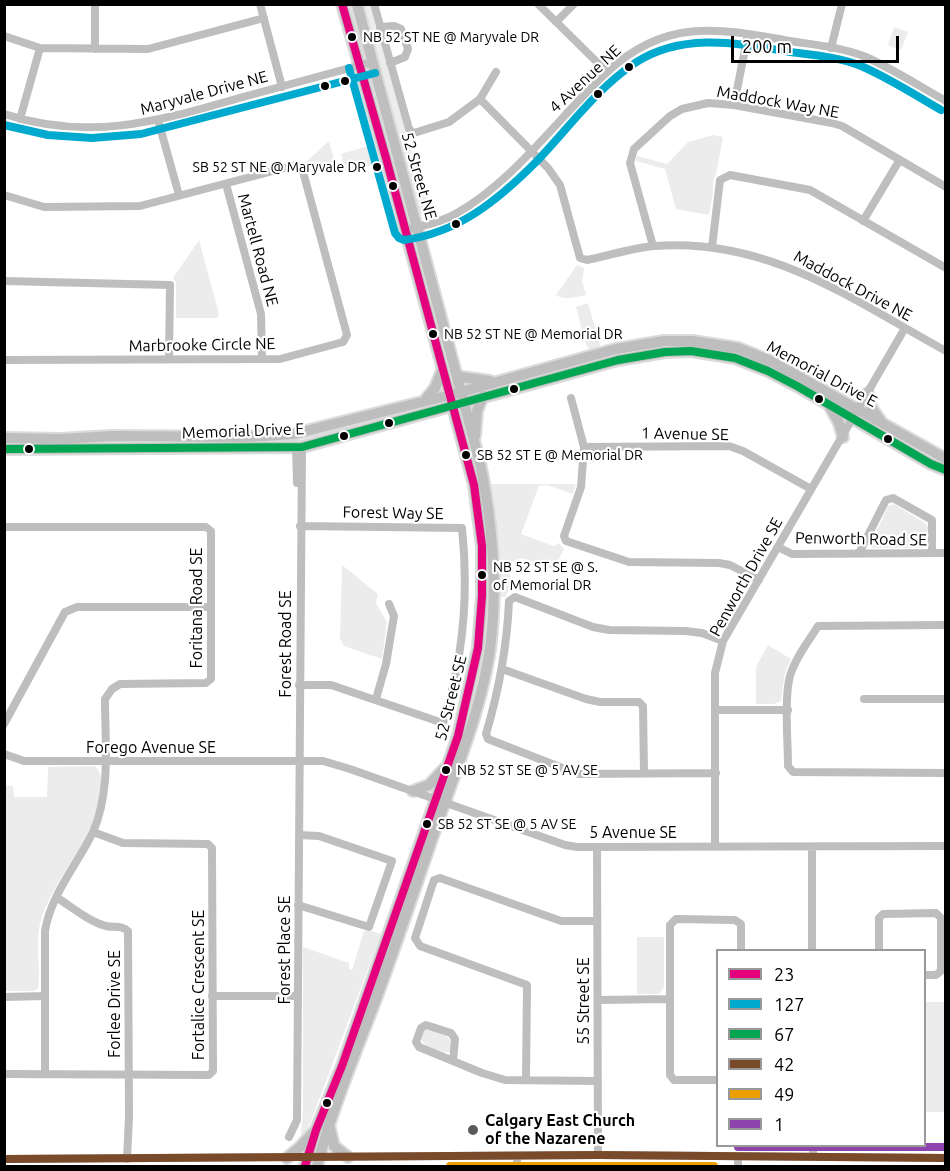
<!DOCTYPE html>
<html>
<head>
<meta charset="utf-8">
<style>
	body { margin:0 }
	#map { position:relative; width:950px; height:1171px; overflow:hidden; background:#fff; font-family:Ubuntu,sans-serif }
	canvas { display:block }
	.frame { position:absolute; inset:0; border:6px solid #000; pointer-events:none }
	.legend { position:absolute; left:716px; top:949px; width:210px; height:198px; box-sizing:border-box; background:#fff; border:2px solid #999; margin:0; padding:8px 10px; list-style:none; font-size:18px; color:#000 }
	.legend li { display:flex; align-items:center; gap:12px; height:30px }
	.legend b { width:30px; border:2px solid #999 }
	.scale { position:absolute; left:731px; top:36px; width:168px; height:27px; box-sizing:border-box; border:3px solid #000; border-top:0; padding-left:8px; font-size:18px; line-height:21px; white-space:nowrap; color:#000; -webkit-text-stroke:4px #fff; paint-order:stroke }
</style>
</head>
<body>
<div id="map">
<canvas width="950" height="1171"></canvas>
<div class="frame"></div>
<ul class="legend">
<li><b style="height:8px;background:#e5007d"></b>23</li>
<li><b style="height:8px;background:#00a9ce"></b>127</li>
<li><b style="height:8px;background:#00a651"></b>67</li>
<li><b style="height:8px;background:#7a4b2a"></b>42</li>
<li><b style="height:8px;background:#eb9e00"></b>49</li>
<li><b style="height:8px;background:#8e44ad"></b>1</li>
</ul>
<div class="scale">200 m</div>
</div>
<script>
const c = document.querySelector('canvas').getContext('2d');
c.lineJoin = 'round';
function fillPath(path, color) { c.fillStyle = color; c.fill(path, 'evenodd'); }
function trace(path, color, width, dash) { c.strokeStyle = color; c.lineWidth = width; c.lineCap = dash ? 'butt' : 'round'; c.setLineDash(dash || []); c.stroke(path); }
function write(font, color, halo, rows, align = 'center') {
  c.font = font + ' Ubuntu,sans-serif'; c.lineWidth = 4.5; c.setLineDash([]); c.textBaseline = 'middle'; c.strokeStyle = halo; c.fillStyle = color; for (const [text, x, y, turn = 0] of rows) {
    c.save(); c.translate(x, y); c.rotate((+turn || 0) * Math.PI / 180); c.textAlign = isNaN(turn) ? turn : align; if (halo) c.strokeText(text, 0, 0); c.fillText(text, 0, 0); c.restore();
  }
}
fillPath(new Path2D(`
	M360,5H370L420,182L424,185L433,215L423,216L415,208Z
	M894,27L908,32L901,50L888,45Z
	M713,135L723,137L716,174L713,181V194L709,215L676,209L665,169L636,161L637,156L667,164L688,142Z
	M329,141L335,162L310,169L306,162Z
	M375,144L380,163L346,172L341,154Z
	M199,240L219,314L217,318H176V282L173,278Z
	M577,265L584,268L582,281L586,295C576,297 565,301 556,295Z
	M588,303L601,349L591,351L586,345L576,307Z
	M489,484H576L573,494L547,485L539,486L521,534L554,546L559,543L564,549L553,569L522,558L513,561C507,572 513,587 505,597H497Z
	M894,504L925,523L928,527L927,546L922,548H873L870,546L888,506Z
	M342,565L378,594L376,603L387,622L382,659L344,646L340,639Z
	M768,645L791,659L785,672L781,701L774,704H756V667Z
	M94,766C109,773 96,813 91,826C77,859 49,888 40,924C35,944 41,967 38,988L34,991H5V785L13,786L14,797H47L48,767Z
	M364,931H372L381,934L308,1129L300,1141L303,1113V947L349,963V969L352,970Z
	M637,937H664V987L659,994H637Z
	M924,1002H945V1112H925Z
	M426,1030C439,1030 458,1038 449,1052C439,1054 425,1048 421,1039L423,1032Z`), '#ececec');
const major = new Path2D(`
	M456,374L461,377L490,381
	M868,393L871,407L880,420
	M426,399L435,388L442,371
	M829,405L839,423L843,437
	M475,436L477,411L483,396
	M4,438L61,439L112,436L248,437L294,434L450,395L616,349L664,341H692L738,348L773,362L946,459
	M4,449L302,447L618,360L665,352L691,351L735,358L768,371L797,386L931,464L946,470
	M413,791L429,785L444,769
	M330,1129L334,1146L348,1157
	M287,1158L300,1147L314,1132
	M305,1166L316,1130L342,1066L458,736L478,648L482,596V546L474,485L386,158L342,4
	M317,1166C332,1109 355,1054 376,999C399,937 420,873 442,810C461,757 482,704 490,649C498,586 493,525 480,463L357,4`);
trace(major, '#dbdbdb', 14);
trace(new Path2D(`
	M95,4V49
	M260,4L282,87
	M374,4L409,129L414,133L449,122L480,99L496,72
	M538,4L607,72
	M556,22L574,4
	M380,27L394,26L401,29L408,49L405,57L390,63
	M4,36L40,48L148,49L264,18
	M831,48L842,4
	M480,99L548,168L560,185L580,258L587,260C608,256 631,248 654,246C768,237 851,299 946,351
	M734,105L748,34
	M4,114C91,142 159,121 243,97C286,85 329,74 372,62
	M20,119L40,48
	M158,120L179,195
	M226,184L261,314L262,359
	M4,195L44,207L140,206L296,165L302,168L347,335L343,342L280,359L4,360
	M863,221L899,161
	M405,230C422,226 442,222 457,213C513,182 559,117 606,73C665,18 717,28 790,41C815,45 842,47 866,57C893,69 919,86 946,101
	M653,246L630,163L634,149L670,116L682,109L708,103L734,105L832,123L842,126L946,187
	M712,247L720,180L730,175L810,190L946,268
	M4,281L170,285L169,359
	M571,398L584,447L581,487L564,536L566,541L629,562L719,563L730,565L759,580
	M296,447L297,483
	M584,447L729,446L743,451L811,489
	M4,527H206L211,531V679L206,683L120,684L112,689L105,699C105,743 111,791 93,832C77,865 51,894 45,931V1074
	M778,547L792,554L946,553
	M859,553L886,500L893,498L932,520V553
	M946,625L818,626C809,641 795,658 790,676C784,698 788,742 788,766L793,772L946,773
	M502,669L586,699L600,702H639L643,706L644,773
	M299,685H331L443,723C463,660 469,594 462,528L300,526
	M376,699L386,664L394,616L389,604
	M864,699H946
	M715,710H788
	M4,724L65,612L77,607H210
	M4,754L24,761H323L350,769L565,845L577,847L946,846
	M716,773L578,774L488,739L486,734C499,690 507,647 509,601L515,597L593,627L609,630L686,631L702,633L723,641
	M715,846V673L723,641L905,328
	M597,847L598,1155
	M56,897C72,907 88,921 106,926C114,928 122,925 128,931L129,1116L127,1159
	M298,905L369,927L392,861L319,836L299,835
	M812,950V847
	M879,950V918L883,914L936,913L941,918V971L936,975H924
	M212,996H298
	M4,997L44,996
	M598,1000L668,999
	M453,1061L455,1039L451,1033L426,1025L421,1028L416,1042L419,1047L482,1073L505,1080L597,1081
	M4,1074L209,1075L213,1071L212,848L208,844L123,843L93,832
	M526,1079L527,985L420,946L415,938L434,880L440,878L561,921H597
	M718,1080H674L670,1075V925L676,919L735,920L741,924V950
	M289,1137L297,1120L302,447
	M813,1146V1157
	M517,1156V1166
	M4,1159L598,1155L946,1158
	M738,1166V1157`), '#bebebe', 8);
trace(major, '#bebebe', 10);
trace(new Path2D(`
	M305,1166L316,1130L342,1066L458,736L478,648L482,596V546L474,485L386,158L342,4`), '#e5007d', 8);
trace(new Path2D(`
	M349,68L395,233L399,238L404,240C458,233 498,200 535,163C567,130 596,89 635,63C683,32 736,43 790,52C813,55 838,57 861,66C889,78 915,95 941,110
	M4,125L48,135L92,138L141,134L375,73`), '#00a9ce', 8);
trace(new Path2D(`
	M4,449L302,447L618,360L665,352L691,351L735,358L768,371L797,386L931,464L946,470`), '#00a651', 8);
trace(new Path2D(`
	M4,1159L598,1155L946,1158`), '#7a4b2a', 8);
trace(new Path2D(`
	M450,1166H714`), '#eb9e00', 8);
trace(new Path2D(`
	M738,1147H946`), '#8e44ad', 8);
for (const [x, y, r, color] of [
	[352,37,5,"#000"],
	[629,67,5,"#000"],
	[345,81,5,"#000"],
	[325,86,5,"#000"],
	[598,94,5,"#000"],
	[377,167,5,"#000"],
	[393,186,5,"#000"],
	[456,224,5,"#000"],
	[433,334,5,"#000"],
	[514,389,5,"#000"],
	[819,399,5,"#000"],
	[389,423,5,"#000"],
	[344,436,5,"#000"],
	[888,439,5,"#000"],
	[29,449,5,"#000"],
	[466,455,5,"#000"],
	[482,575,5,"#000"],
	[446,770,5,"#000"],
	[427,824,5,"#000"],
	[327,1103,5,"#000"],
	[473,1130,6,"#595959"]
]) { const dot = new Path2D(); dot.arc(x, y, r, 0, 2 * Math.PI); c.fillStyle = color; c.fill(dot); trace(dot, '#fff', 2); }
write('14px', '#000', '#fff', [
	["NB 52 ST NE @ Maryvale DR",363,37],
	["SB 52 ST NE @ Maryvale DR",366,167,"right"],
	["NB 52 ST NE @ Memorial DR",444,334],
	["SB 52 ST E @ Memorial DR",477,455],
	["NB 52 ST SE @ S.",493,567],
	["of Memorial DR",493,585],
	["NB 52 ST SE @ 5 AV SE",457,770],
	["SB 52 ST SE @ 5 AV SE",438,824]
], 'left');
write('16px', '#000', '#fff', [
	["4 Avenue NE",585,79,-43],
	["Maryvale Drive NE",204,93,-15],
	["Maddock Way NE",778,102,10],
	["52 Street NE",419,176,74],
	["Martell Road NE",258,250,75],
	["Maddock Drive NE",853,286,28],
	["Marbrooke Circle NE",202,345,-1],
	["Memorial Drive E",822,374,28],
	["Memorial Drive E",243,431,-2],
	["1 Avenue SE",685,434,1],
	["Forest Way SE",393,513,1],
	["Penworth Road SE",861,539,1],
	["Penworth Drive SE",746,577,-61],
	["Foritana Road SE",197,608,-90],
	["Forest Road SE",286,644,-90],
	["52 Street SE",451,698,-76],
	["Forego Avenue SE",151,748],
	["5 Avenue SE",633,833],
	["Forest Place SE",285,950,-90],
	["Fortalice Crescent SE",199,985,-90],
	["55 Street SE",584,1001,-90],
	["Forlee Drive SE",115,1004,-90]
]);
write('bold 16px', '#000', '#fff', [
	["Calgary East Church",485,1121],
	["of the Nazarene",485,1139]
], 'left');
</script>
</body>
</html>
